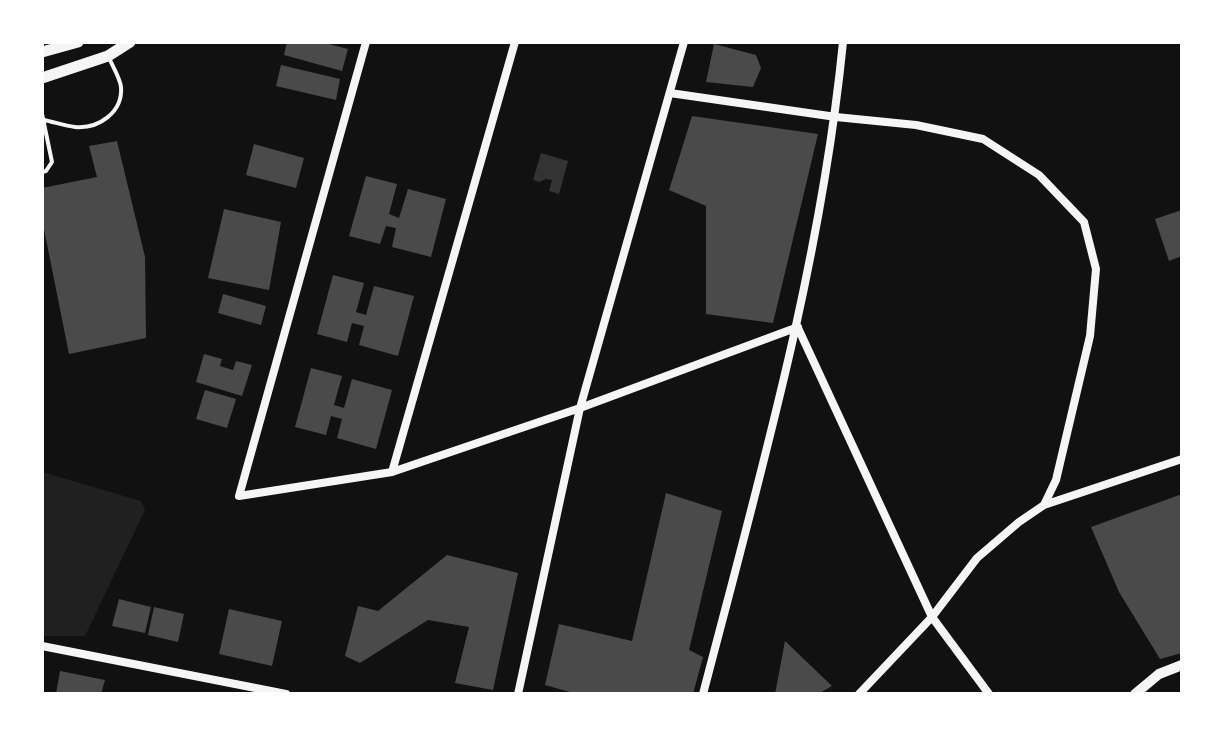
<!DOCTYPE html>
<html>
<head>
<meta charset="utf-8">
<style>
	body { margin:0 }
	#map { position:relative; width:1224px; height:736px; overflow:hidden; background:#111; font-family:Rubik,sans-serif }
	canvas { display:block }
	.frame { position:absolute; inset:0; border:44px solid #fff; pointer-events:none }
</style>
</head>
<body>
<div id="map">
<canvas width="1224" height="736"></canvas>
<div class="frame"></div>
</div>
<script>
const c = document.querySelector('canvas').getContext('2d');
c.lineJoin = 'round';
function fillPath(path, color) { c.fillStyle = color; c.fill(path, 'evenodd'); }
function trace(path, color, width, dash) { c.strokeStyle = color; c.lineWidth = width; c.lineCap = dash ? 'butt' : 'round'; c.setLineDash(dash || []); c.stroke(path); }
fillPath(new Path2D(`
	M42,472L141,501L145,510L85,636H42Z`), '#202020');
fillPath(new Path2D(`
	M541,153L568,161L559,194L549,191L552,180L546,179L539,182L533,180Z`), '#333');
fillPath(new Path2D(`
	M287,42H321L348,49L342,71L284,55Z
	M714,44L756,55L761,68L753,87L706,82Z
	M281,65L340,79L336,100L276,86Z
	M692,116L818,134L773,323L706,314V206L669,190Z
	M117,141L145,257L146,338L69,354L42,219V188L97,177L89,146Z
	M254,144L304,158L296,188L246,175Z
	M366,176L397,184L389,214L399,218L408,189L446,199L431,257L392,247L396,228L386,226L380,244L349,236Z
	M224,209L281,222L269,290L208,278Z
	M1182,210V256L1169,261L1155,219Z
	M333,275L364,283L356,312L366,315L374,286L414,296L398,356L359,345L364,326L352,323L347,342L317,334Z
	M223,294L266,306L261,325L218,313Z
	M204,354L222,359L220,366L233,370L236,361L252,365L242,396L196,382Z
	M311,368L342,376L334,405L344,408L352,379L392,390L376,449L337,438L342,419L331,416L326,435L295,427Z
	M205,390L236,399L227,428L196,419Z
	M666,493L722,511L689,650L703,657L693,694H577L545,685L559,624L632,641Z
	M1182,494V653L1160,659L1119,592L1091,527Z
	M447,555L518,573L493,690L455,683L469,627L428,620L360,663L345,656L358,606L378,611Z
	M119,599L151,607L145,633L112,626Z
	M154,607L184,614L178,642L148,635Z
	M229,609L282,621L272,666L219,654Z
	M785,641L832,686L818,694H775Z
	M60,671L105,680L101,694H56Z`), '#4a4a4a');
trace(new Path2D(`
	M42,114L52,162L46,171L42,172
	M44,120C54,122 65,126 75,127C99,129 123,112 121,87C120,78 113,67 109,58`), '#f5f5f5', 4);
trace(new Path2D(`
	M366,42L239,496L392,472L580,408L798,327
	M670,93L836,117L916,125L983,139L1039,175L1084,222L1096,269L1090,336L1056,480L1044,505
	M798,328L932,617L989,694
	M392,472L515,42
	M42,646L286,694
	M518,694L580,408L684,42
	M703,694C759,479 821,264 843,42
	M859,694L932,617L977,558L1019,522L1044,505L1182,459`), '#f5f5f5', 8);
trace(new Path2D(`
	M1135,694L1159,674L1182,665`), '#f5f5f5', 10);
trace(new Path2D(`
	M42,52L78,42
	M42,78L108,56L130,42`), '#f5f5f5', 11);
</script>
</body>
</html>
